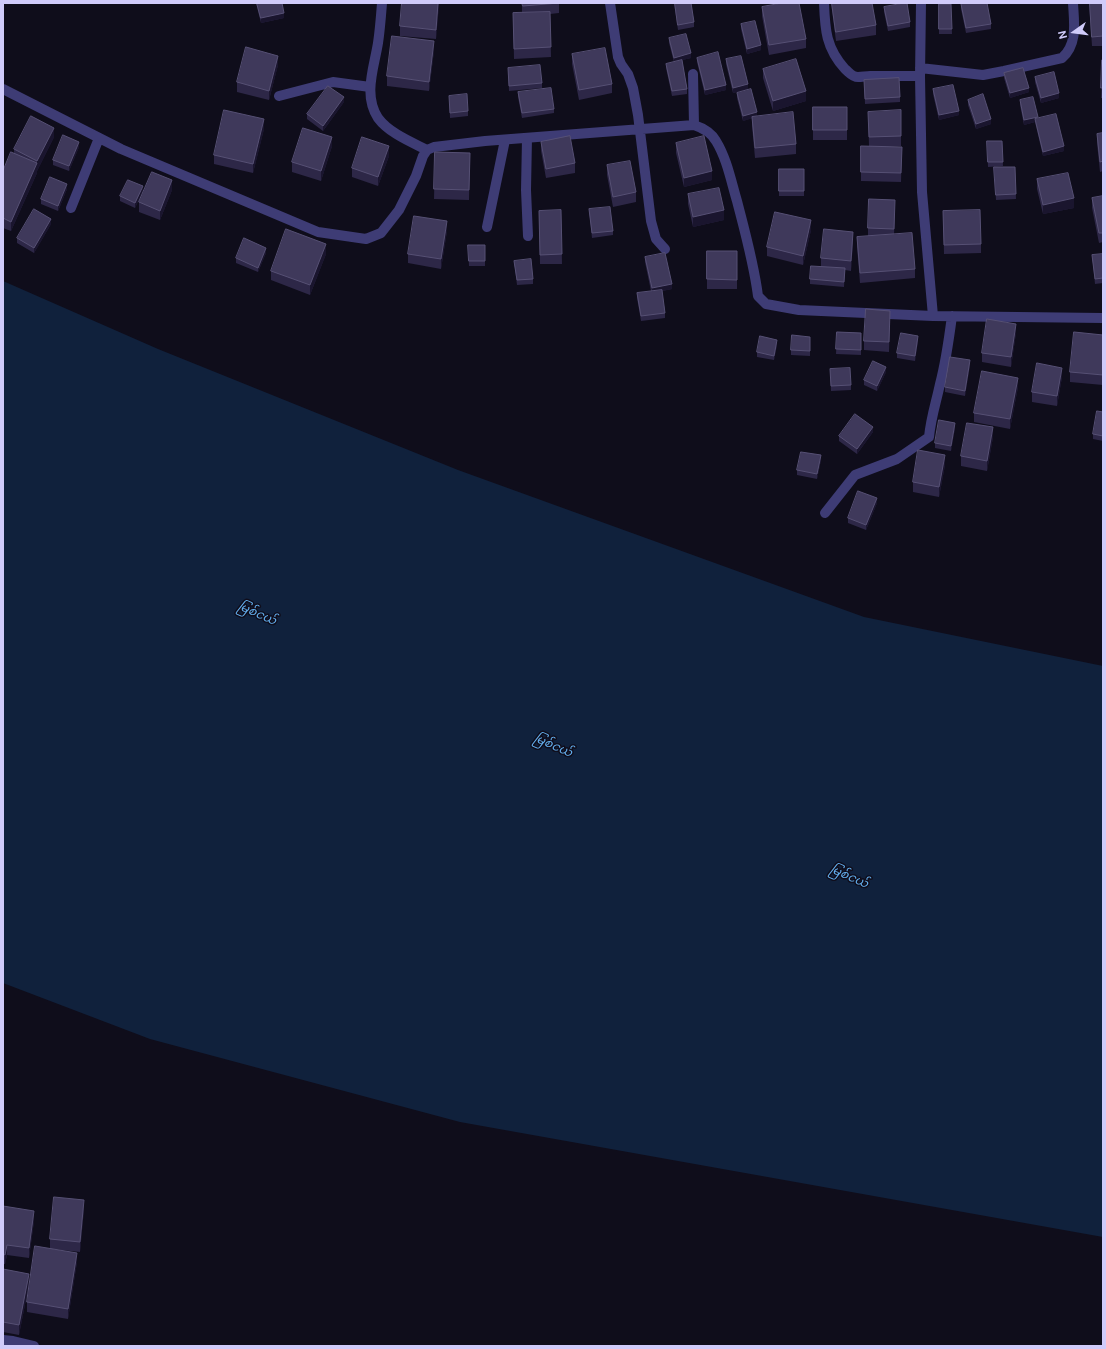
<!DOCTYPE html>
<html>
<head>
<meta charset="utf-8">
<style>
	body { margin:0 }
	#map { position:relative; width:1106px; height:1349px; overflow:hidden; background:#0f0d1b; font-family:"DM Sans",sans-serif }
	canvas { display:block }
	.frame { position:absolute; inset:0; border:4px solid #d0cbfa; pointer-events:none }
	.north { position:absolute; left:1054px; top:12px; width:40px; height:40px; -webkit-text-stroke:3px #0f0d1b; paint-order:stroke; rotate:256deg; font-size:11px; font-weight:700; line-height:16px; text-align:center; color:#d0cbfa }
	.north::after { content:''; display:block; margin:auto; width:14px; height:18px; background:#d0cbfa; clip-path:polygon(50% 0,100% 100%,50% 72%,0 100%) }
</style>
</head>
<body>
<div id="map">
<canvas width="1106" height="1349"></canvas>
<div class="frame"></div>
<div class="north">N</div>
</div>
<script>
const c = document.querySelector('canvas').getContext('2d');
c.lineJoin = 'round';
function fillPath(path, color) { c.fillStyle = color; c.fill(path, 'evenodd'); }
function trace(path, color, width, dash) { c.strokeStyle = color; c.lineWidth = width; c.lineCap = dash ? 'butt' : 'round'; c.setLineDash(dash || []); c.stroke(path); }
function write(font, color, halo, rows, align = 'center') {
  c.font = font + ' "DM Sans","Noto Sans Myanmar",sans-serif'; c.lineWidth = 3; c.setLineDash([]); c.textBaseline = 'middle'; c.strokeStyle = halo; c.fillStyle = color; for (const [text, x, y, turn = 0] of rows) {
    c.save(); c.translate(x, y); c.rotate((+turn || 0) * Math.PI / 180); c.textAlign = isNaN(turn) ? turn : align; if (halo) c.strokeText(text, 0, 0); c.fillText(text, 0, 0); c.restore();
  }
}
fillPath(new Path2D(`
	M3,281L158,349L458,470L864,617L1103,666V1237L460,1122L150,1039L3,983Z`), '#10213c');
trace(new Path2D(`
	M382,3C381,16 380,30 378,43C374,68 363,95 378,118C389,133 411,142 427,150
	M610,3L618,57L621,64L628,74L633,88L638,115L651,221L656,239L665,249
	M824,3C825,30 826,48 845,69C849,72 852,77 858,77C862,77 866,76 870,76C887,76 903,76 920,76
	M921,3L920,76L922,192L933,316
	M920,68L983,75L1004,71L1062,58C1078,44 1074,22 1073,3
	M693,74L694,125
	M3,89L121,149L318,232L366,239L381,233L399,210L416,176L423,156L427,150L434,147L485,141L694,125C703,128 711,132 716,141C727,159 731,181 737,201C745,232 754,264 758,296L766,304L799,310L933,316L1103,318
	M279,96L333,82L370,87
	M527,138L526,190L528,236
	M71,208L99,138
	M487,227L505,140
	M825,513L855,475L897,459L929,437C931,417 936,403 940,384C946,362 949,339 952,316
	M3,1340L13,1341L34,1346`), '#3e3c75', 10);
fillPath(new Path2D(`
	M256,3H282L284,18L261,23Z
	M439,3L436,39L400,36V26Z
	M522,3H559V13L550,14L551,57L514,59L513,13H522Z
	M674,3H691L694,22V27L678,30Z
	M831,3H872L876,25V35L836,41Z
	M1089,3H1103V46H1092Z
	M939,4H951L952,34H939Z
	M961,4L991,24V29L966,33L961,9Z
	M762,7L806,39V48L769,55L762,16Z
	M884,7L910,22V27L888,31L884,12Z
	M741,24L761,50L747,54L741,29Z
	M669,38L691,58L682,60L687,89V94L672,96L666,68V64L674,62L669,43Z
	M434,51L429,91L387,86V76Z
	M572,54L612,84V93L579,100L572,64Z
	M697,58L726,90L705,95L697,62Z
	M726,59L748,89L733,93L726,64Z
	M1103,60V98H1101Z
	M278,65L269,100L237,92V82Z
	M508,68L542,83V88L509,91Z
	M763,69L806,101L773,111L763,78Z
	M1004,73L1029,92L1010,98L1004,78Z
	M1035,77L1059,98L1041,103L1035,82Z
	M864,80L900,97V102L865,104Z
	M933,89L959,115L939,120L933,94Z
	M518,92L554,109V113L522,118L518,97Z
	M737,93L757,116L796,144V154L755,158L752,126V118L743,121L737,98Z
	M449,96L468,111V116L450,118Z
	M968,100L991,124L976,129L968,105Z
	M1020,100L1038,118L1064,151L1043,156L1035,122L1024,125L1020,105Z
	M344,102L323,131L307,119V114Z
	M813,107H847V140H813Z
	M868,112L901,136V146H879L902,147L901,182L861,181V146H869Z
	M264,129L253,173L214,164V155Z
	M1103,133V171L1100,172L1097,143V134Z
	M54,137L37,171V173L11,231L3,228V171L14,153V149Z
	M987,141H1002L1003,166L988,167Z
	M541,142L575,163V173L546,178L541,151Z
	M676,143L712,180L684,187L676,153Z
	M332,146L321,181L292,172V162Z
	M79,147L69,171L53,165V160Z
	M435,152L470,153L469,200L434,199Z
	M389,156L378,186L352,177V168Z
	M607,165L636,192V202L613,207L607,175Z
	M994,167H1015L1016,199L996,200Z
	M779,169H804V196H779Z
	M1037,179L1074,208L1043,214L1037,189Z
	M67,189L58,211L41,204V199Z
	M172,190L160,220L139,212V202Z
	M143,191L135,208L120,201V196Z
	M688,194L724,220L693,227L688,204Z
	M1103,196V242L1099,243L1092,208V198Z
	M589,209L613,231V235L592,238Z
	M561,210L562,264H540L539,211Z
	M895,210L894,234L915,269V278L860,283L857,247V237L868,236V228Z
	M943,211L981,244V253L944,254Z
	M51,224L34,253L17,243V238Z
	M811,230L803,265L767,256V247Z
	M447,231L441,269L408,263V254Z
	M853,242L851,271L845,270L844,287L810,284V279L821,266V258Z
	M468,245H485V266H469Z
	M707,251H737V289H707Z
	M266,253L258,272L236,263V258Z
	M326,254L310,295L271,280V271Z
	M1103,254V283L1095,284L1092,255Z
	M645,257L672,289L662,291L665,313V318L641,321L637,298V293L651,291L645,262Z
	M514,261L533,279V284L517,285Z
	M890,321L889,352L864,350V341Z
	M837,332L861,333V355L836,354Z
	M1016,333L1011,367L982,362V353Z
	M1103,335V385L1070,382V372Z
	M810,337V356L791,355V350Z
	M918,341L915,361L897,358V353Z
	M777,345L774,360L757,357V352Z
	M970,365L965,396L945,392V387Z
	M830,369L851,385V390L831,391Z
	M886,372L877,391L864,385V380Z
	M1062,377L1057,406L1032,402V392Z
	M1018,387L1010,429L974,422V413Z
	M1103,412V441L1093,439V434Z
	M955,428L951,451L935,448V443Z
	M873,432L857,454L839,441V436Z
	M993,437L987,471L961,466V456Z
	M821,460L817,479L797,475V470Z
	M945,465L939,497L913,492V482Z
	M877,503L866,530L848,523V518Z
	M3,1206L34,1221L29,1258L7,1255L5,1264H3Z
	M84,1209L80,1252L52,1249L77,1262L68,1319L27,1312V1302L50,1249V1239Z
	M3,1269L29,1284L19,1335L3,1332Z`), '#2d2747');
fillPath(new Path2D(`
	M438,3L439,7L436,39V30Z
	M284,13V18L261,23V18Z
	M434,41V51L429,91V82Z
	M761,45V50L747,54V49Z
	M691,53V58L674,62V58Z
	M278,56V65L269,100V91Z
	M748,84V89L733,93V88Z
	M726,85V90L705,95V90Z
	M1029,88V92L1010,98V93Z
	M806,91V101L773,111V101Z
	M1059,93V98L1041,103V98Z
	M344,97V102L323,131V126Z
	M959,111V115L939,120V115Z
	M757,112V117L743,121V116Z
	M1038,117V122L1035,119V122L1024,125V120Z
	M264,119V129L253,173V164Z
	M991,119V124L976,129V124Z
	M54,128V137L37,171V161Z
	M332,137V146L321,181V171Z
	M79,142V147L69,171V166Z
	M389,146V156L378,186V177Z
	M1064,146V151L1043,156V152Z
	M37,163V173L11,231V222Z
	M712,171V180L684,187V178Z
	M172,180V190L160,220V211Z
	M67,184V189L58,211V206Z
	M143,186V191L135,208V203Z
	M1074,198V208L1043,214V205Z
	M895,200V210L894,239V229Z
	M724,210V220L693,227V217Z
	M51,219V224L34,253V248Z
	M811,220V230L803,265V256Z
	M447,221V231L441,269V259Z
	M853,232V242L851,271V261Z
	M326,244V254L310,295V285Z
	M266,248V253L258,272V268Z
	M672,284V289L652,293V288Z
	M890,311V321L889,352V342Z
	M1016,324V333L1011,367V357Z
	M918,336V341L915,361V356Z
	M777,340V345L774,360V356Z
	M970,360V365L965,396V391Z
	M886,367V372L877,391V386Z
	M1062,368V377L1057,406V396Z
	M1018,378V387L1010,429V419Z
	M955,423V428L951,451V446Z
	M873,427V432L857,454V449Z
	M993,427V437L987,471V461Z
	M821,455V460L817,479V474Z
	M945,455V465L939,497V487Z
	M877,498V503L866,530V525Z
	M84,1200V1209L80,1252V1242Z
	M34,1211V1221L29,1258V1248Z
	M7,1245V1255L5,1264V1255Z
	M77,1253V1262L68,1319V1309Z
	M29,1274V1284L19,1335V1325Z`), '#1a152e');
const building = new Path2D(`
	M257,3H282L284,13L261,18Z
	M402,3H438L436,30L400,26Z
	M522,3H559L523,6Z
	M675,3H691L694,22L678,25Z
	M782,3H799L806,39L769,45L762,7Z
	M832,3H872L876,25L836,32Z
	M904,3H907L910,22L888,26L884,7Z
	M968,3H987L991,24L966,28L961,4Z
	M1090,3H1103V36L1092,37Z
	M939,4H951L952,29H939Z
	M550,12L551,47L514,49L513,13Z
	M755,21L761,45L747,49L741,24Z
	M686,34L691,53L674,58L669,38Z
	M392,36L434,41L429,82L387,76Z
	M246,47L278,56L269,91L237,82Z
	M605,48L612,84L579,90L572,54Z
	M718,52L726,85L705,90L697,58Z
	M741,56L748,84L733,88L726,59Z
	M796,59L806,91L773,101L763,69Z
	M682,60L687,89L672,91L666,64Z
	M1102,60H1103V88H1101Z
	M540,65L542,83L509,86L508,68Z
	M1023,68L1029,88L1010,93L1004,73Z
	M1054,72L1059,93L1041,98L1035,77Z
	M899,78L900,97L865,99L864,80Z
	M953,85L959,111L939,115L933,89Z
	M328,86L344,97L323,126L307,114Z
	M551,88L554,109L522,113L518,92Z
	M751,89L757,112L743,116L737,93Z
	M467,94L468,111L450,113L449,96Z
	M983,94L991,119L976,124L968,100Z
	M1033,97L1038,117L1024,120L1020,100Z
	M813,107H847V130H813Z
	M224,110L264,119L253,164L214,155Z
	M901,110V136L869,137L868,112Z
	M793,112L796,144L755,148L752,117Z
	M1056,114L1064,146L1043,152L1035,119Z
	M31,116L54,128L37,161L14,149Z
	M303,128L332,137L321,171L292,162Z
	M1103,133V161L1100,162L1097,134Z
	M63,135L79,142L69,166L53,160Z
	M570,136L575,163L546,169L541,142Z
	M704,136L712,171L684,178L676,143Z
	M362,137L389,146L378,177L352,168Z
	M987,141H1002L1003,162H988Z
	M861,146L902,147L901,173L861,172Z
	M11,152L37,163L11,222L3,218V171Z
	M435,152L470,153L469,190L434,189Z
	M630,161L636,192L613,197L607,165Z
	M994,167H1015L1016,194L996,195Z
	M779,169H804V191H779Z
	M152,172L172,180L160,211L139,202Z
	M1068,173L1074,198L1043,205L1037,179Z
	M50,177L67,184L58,206L41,199Z
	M128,180L143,186L135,203L120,196Z
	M719,188L724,210L693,217L688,194Z
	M1103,196V233H1099L1092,198Z
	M869,199L895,200L894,229L868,228Z
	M610,207L613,231L592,233L589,209Z
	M34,209L51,219L34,248L17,238Z
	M561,210L562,254L540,255L539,211Z
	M980,210L981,244L944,245L943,211Z
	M775,212L811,220L803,256L767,247Z
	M414,216L447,221L441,259L408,254Z
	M286,229L326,244L310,285L271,271Z
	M824,229L853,232L851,261L821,258Z
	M912,233L915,269L860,273L857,237Z
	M244,238L266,248L258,268L236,258Z
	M468,245H485V261H469Z
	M707,251H737V280L707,279Z
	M665,253L672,284L652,288L645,257Z
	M1103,254V278L1095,279L1092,255Z
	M531,259L533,279L517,280L514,261Z
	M811,266L845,268L844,282L810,279Z
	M662,290L665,313L641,316L637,293Z
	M866,309L890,311L889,342L864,341Z
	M987,319L1016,324L1011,357L982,353Z
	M837,332L861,333V350L836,349Z
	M1074,332L1103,335V375L1070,372Z
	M901,333L918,336L915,356L897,353Z
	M792,335L810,337V351L791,350Z
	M760,336L777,340L774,356L757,352Z
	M950,357L970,360L965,391L945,387Z
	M873,361L886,367L877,386L864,380Z
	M1037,363L1062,368L1057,396L1032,392Z
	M850,368L851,385L831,386L830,369Z
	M982,371L1018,378L1010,419L974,413Z
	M1097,411L1103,412V436L1093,434Z
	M855,414L873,427L857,449L839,436Z
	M939,420L955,423L951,446L935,443Z
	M967,423L993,427L987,461L961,456Z
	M918,450L945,455L939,487L913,482Z
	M801,452L821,455L817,474L797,470Z
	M858,491L877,498L866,525L848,518Z
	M54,1197L84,1200L80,1242L50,1239Z
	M3,1206L34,1211L29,1248L7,1245L5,1255L3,1254Z
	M35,1246L77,1253L68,1309L27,1302Z
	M3,1269L29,1274L19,1325L3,1322Z`);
fillPath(building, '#3f395b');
trace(building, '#565074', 1);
write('italic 12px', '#64b0f0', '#0f0d1b', [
	["မြစ်ငယ်",257,614,24],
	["မြစ်ငယ်",553,746,24],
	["မြစ်ငယ်",849,877,24]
]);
</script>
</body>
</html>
